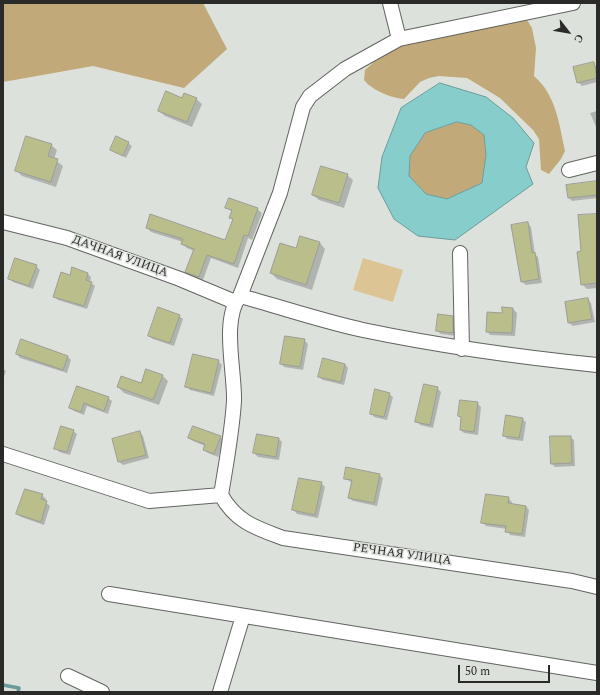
<!DOCTYPE html>
<html>
<head>
<meta charset="utf-8">
<style>
	body { margin:0 }
	#map { position:relative; width:600px; height:695px; overflow:hidden; background:#dde1db; font-family:Spectral,serif }
	canvas { display:block }
	.frame { position:absolute; inset:0; border:4px solid #2a2b29; pointer-events:none }
	.north { position:absolute; left:548px; top:12px; width:40px; height:40px; -webkit-text-stroke:3px #dde1db; paint-order:stroke; rotate:121deg; font-size:11px; font-weight:700; line-height:16px; text-align:center; color:#2a2b29 }
	.north::after { content:''; display:block; margin:auto; width:14px; height:18px; background:#2a2b29; clip-path:polygon(50% 0,100% 100%,50% 72%,0 100%) }
	.scale { position:absolute; left:458px; top:665px; width:92px; height:18px; box-sizing:border-box; border:2px solid #2a2b29; border-top:0; padding-left:5px; font-size:12px; line-height:14px; white-space:nowrap; color:#2a2b29; -webkit-text-stroke:3px #dde1db; paint-order:stroke }
</style>
</head>
<body>
<div id="map">
<canvas width="600" height="695"></canvas>
<div class="frame"></div>
<div class="north">С</div>
<div class="scale">50 m</div>
</div>
<script>
const c = document.querySelector('canvas').getContext('2d');
c.lineJoin = 'round';
function fillPath(path, color) { c.fillStyle = color; c.fill(path, 'evenodd'); }
function trace(path, color, width, dash) { c.strokeStyle = color; c.lineWidth = width; c.lineCap = dash ? 'butt' : 'round'; c.setLineDash(dash || []); c.stroke(path); }
function write(font, color, halo, rows, align = 'center') {
  c.font = font + ' Spectral,serif'; c.lineWidth = 3; c.setLineDash([]); c.textBaseline = 'middle'; c.strokeStyle = halo; c.fillStyle = color; for (const [text, x, y, turn = 0] of rows) {
    c.save(); c.translate(x, y); c.rotate((+turn || 0) * Math.PI / 180); c.textAlign = isNaN(turn) ? turn : align; if (halo) c.strokeText(text, 0, 0); c.fillText(text, 0, 0); c.restore();
  }
}
fillPath(new Path2D(`
	M363,258L403,270L393,302L353,290Z`), '#dcc494');
fillPath(new Path2D(`
	M3,3H203L227,49L184,88L93,66L3,82Z
	M527,20L532,28L536,48L534,76C556,95 559,123 565,151L561,159L549,174L541,170L539,139L533,130L500,98L467,78L439,76L429,78L420,82L404,99C391,98 372,90 364,80L365,70L374,62L403,45Z
	M457,122L471,125L484,135L486,155L482,183L447,199L426,194L409,176L410,156L425,133Z`), '#c1a979');
const water = new Path2D(`
	M440,83L486,97L513,118L534,143L526,167L533,184L455,240L418,236L394,219L378,188L382,157L401,108ZM457,122L471,125L484,135L486,155L482,183L447,199L426,194L409,176L410,156L425,133Z`);
fillPath(water, '#87cdcc');
trace(water, '#6b9c9b', 1);
fillPath(new Path2D(`
	M593,63L597,67V82L582,86L578,82Z
	M182,99H196L202,104L192,127L165,116L159,111Z
	M597,111V129L590,113Z
	M128,143L132,146L126,158L111,149Z
	M51,145L57,150L54,159L63,166L56,187L22,176L16,170Z
	M347,175L353,180L344,208L319,200L313,195Z
	M597,182V198L572,201L569,198Z
	M227,208L257,209L262,213L252,240L248,238L238,268L211,258L203,280L191,276L187,272L194,251L187,248L182,244L183,242L151,232L147,228L226,241L233,220L230,217L232,212Z
	M597,215V288L587,289L582,284V252Z
	M528,223L531,227L535,254L538,257L542,283L526,285L522,282Z
	M300,237L320,243L325,249L312,290L277,279L271,273L296,249Z
	M36,266L40,270L33,289L13,282L10,278Z
	M88,274L91,277L90,282L95,286L87,309L58,300L54,296L71,276Z
	M588,299L591,303L595,322L573,326L569,323Z
	M503,308L513,309L517,313L515,336L490,335L487,331L503,314Z
	M179,316L183,319L174,346L153,339L149,336Z
	M452,317L456,321V336L441,334L437,331Z
	M304,340L308,344L303,370L284,367L281,363Z
	M17,354L68,357L71,360L67,373L20,358Z
	M218,361L222,365L214,396L190,390L186,386Z
	M345,364L348,368L344,385L323,380L319,377Z
	M3,369L6,371L3,379Z
	M162,375L168,381L159,405L124,393L118,387L142,384Z
	M77,387L108,398L112,401L108,414L87,406L84,415L74,411L70,408Z
	M437,388L441,392L433,428L420,425L417,421Z
	M389,394L393,397L387,420L374,417L371,413Z
	M477,403L481,407L478,435L464,433L461,430L462,419L459,416Z
	M522,419L526,422L523,441L507,439L504,435Z
	M73,431L77,434L70,455L59,452L56,448Z
	M140,432L143,436L149,458L123,465L119,462L113,440Z
	M220,437L224,440L218,457L208,453L204,450L205,446L193,441L189,438Z
	M570,437L574,440L575,466L555,467L552,464Z
	M279,439L282,442L279,460L258,457L254,453Z
	M379,475L383,478L377,506L353,501L349,498L352,483L345,478Z
	M321,483L325,487L318,518L297,514L294,510Z
	M42,495L46,499L45,502L50,506L44,525L21,517L17,514Z
	M508,498L512,502L511,504L526,506L529,510L525,537L510,535L507,529L486,526L482,522Z`), '#0003');
trace(new Path2D(`
	M3,685L19,688L18,692`), '#6b9c9b', 3.5);
const building = new Path2D(`
	M594,62L597,78L577,83L573,67Z
	M166,91L182,98L184,93L197,98L187,122L158,111Z
	M26,136L52,144L48,156L58,159L51,182L15,171Z
	M116,136L129,142L123,156L110,150Z
	M321,166L348,174L339,203L312,195Z
	M597,181V195L568,198L566,185Z
	M229,198L258,208L248,236L244,235L234,264L207,255L199,277L185,272L194,249L181,244L183,239L146,228L150,214L225,240L233,219L229,218L232,210L225,208Z
	M597,214V283L581,285L577,252L581,251L578,215Z
	M528,222L532,253L535,252L539,279L521,282L511,225Z
	M300,236L320,242L306,285L270,273L280,243L296,248Z
	M15,258L37,265L29,286L8,279Z
	M72,267L88,273L86,280L92,282L84,306L53,297L61,272L70,275Z
	M588,298L592,319L568,323L565,302Z
	M158,307L180,315L170,343L148,336Z
	M502,307L513,308L512,333L486,332L487,312L502,313Z
	M438,314L453,316V333L436,331Z
	M285,336L305,339L300,367L280,364Z
	M21,339L68,356L63,370L16,354Z
	M193,354L219,360L211,393L185,387Z
	M323,358L345,364L341,382L318,377Z
	M146,369L163,375L153,400L117,387L121,376L141,383Z
	M424,384L438,387L430,425L415,422Z
	M77,386L109,397L104,411L84,403L81,412L69,408Z
	M375,389L390,393L384,417L370,414Z
	M460,400L478,402L474,432L460,430L461,417L458,416Z
	M506,415L523,418L519,438L503,436Z
	M61,426L74,430L67,452L54,449Z
	M193,426L221,436L214,454L203,450L205,444L188,438Z
	M140,431L146,455L118,462L112,439Z
	M257,434L279,438L276,457L253,453Z
	M550,436H571L572,463L551,464Z
	M346,467L380,474L374,503L348,498L352,480L344,479Z
	M299,478L322,482L315,515L292,510Z
	M25,489L43,494L41,499L47,501L41,522L16,514Z
	M486,494L509,497L508,503L526,506L522,534L505,532L506,526L481,523Z`);
fillPath(building, '#babe8a');
trace(building, '#9c9d97', 1);
const minor = new Path2D(`
	M390,3L399,39
	M569,170L597,163
	M3,222L67,238L180,279L235,302
	M460,253L462,349
	M240,296C281,307 322,321 363,330C440,346 518,357 597,365
	M3,454L149,501L221,495
	M221,495C226,464 232,433 234,401C235,372 221,319 240,296L280,193L303,107L310,96L345,69L399,39L573,3
	M221,495C236,522 256,528 283,538L572,581L597,587
	M109,594L597,673
	M68,676L102,692
	M220,692L243,616`);
trace(minor, '#616560', 16);
trace(minor, '#fff', 14);
write('12px', '#2a2b29', '#dde1db', [
	["ДАЧНАЯ УЛИЦА",120,257,20],
	["РЕЧНАЯ УЛИЦА",402,555,8]
]);
</script>
</body>
</html>
